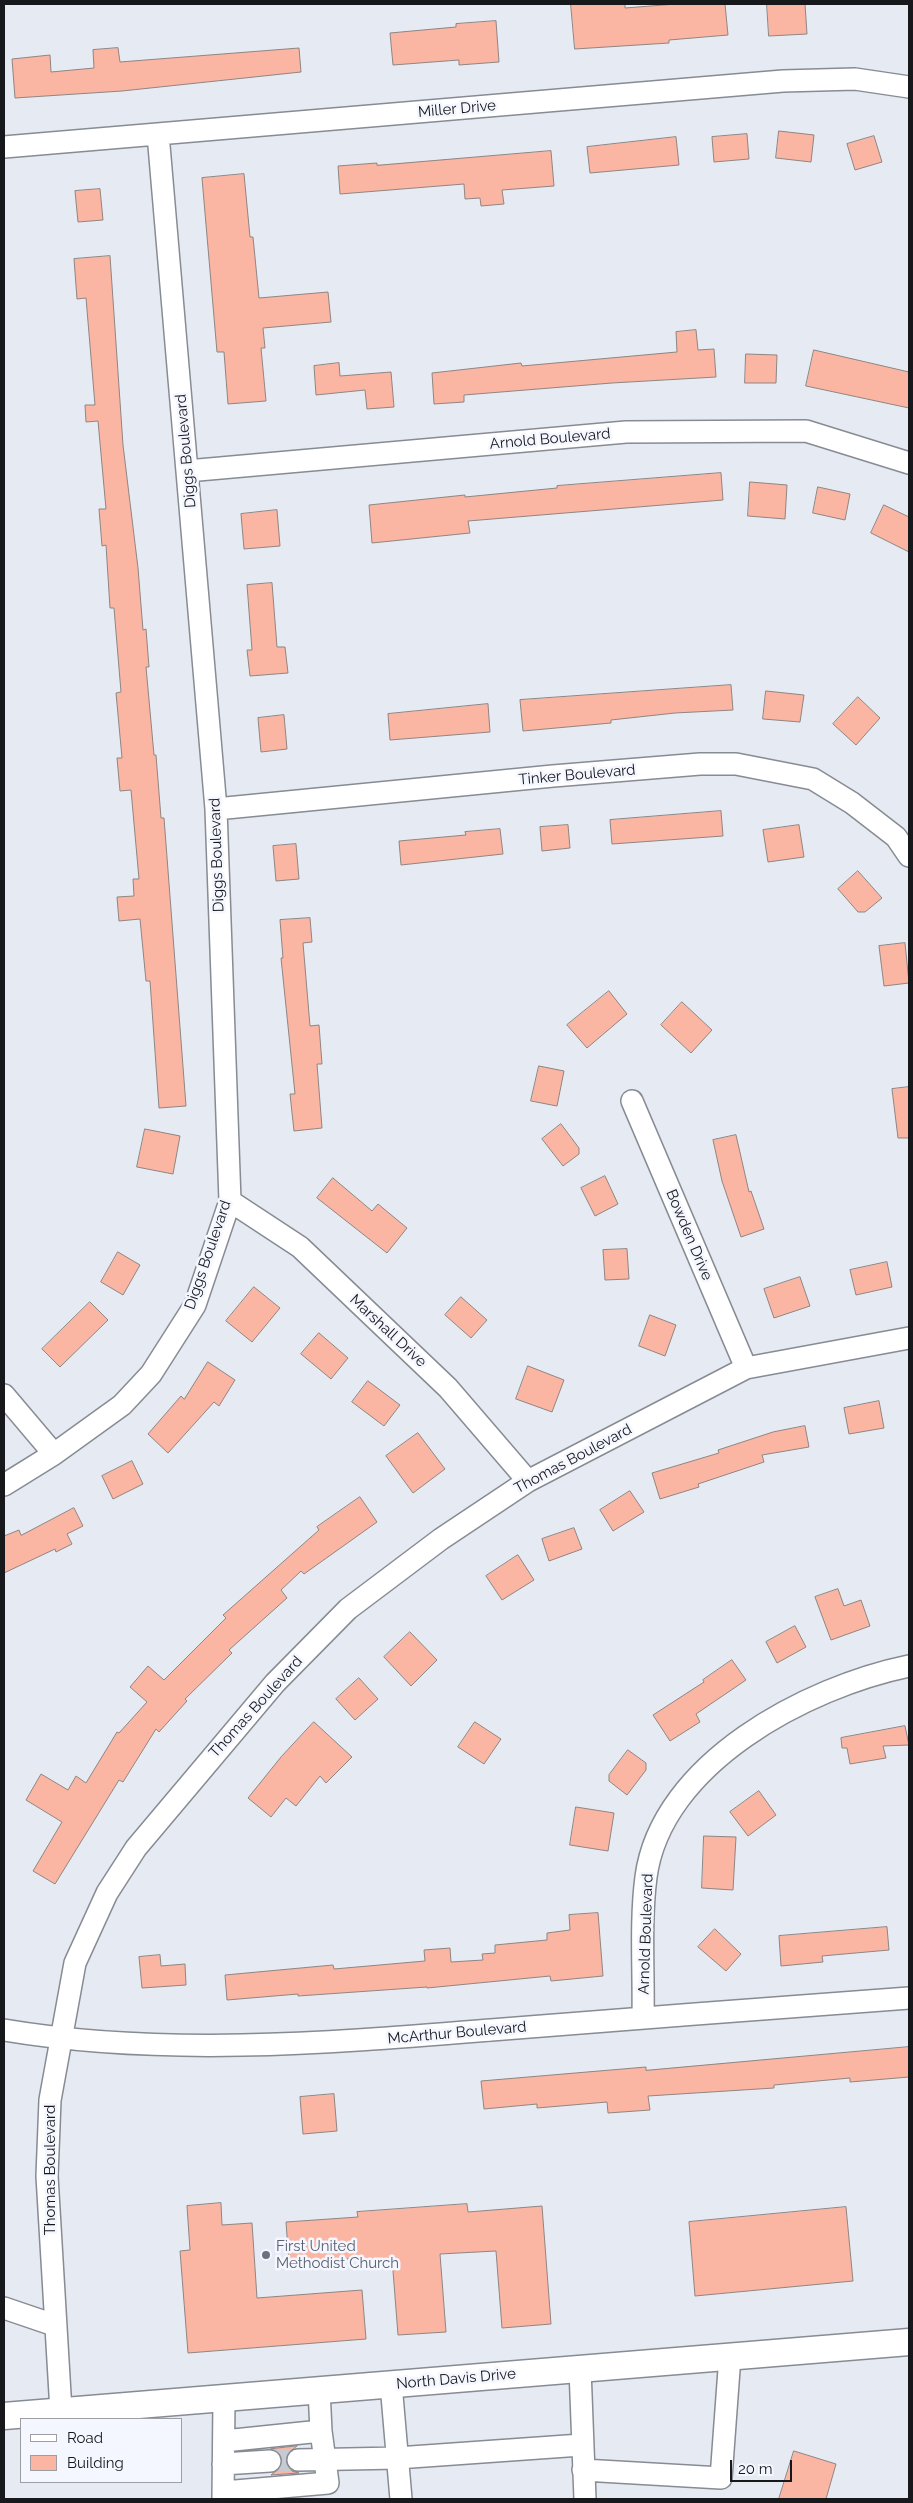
<!DOCTYPE html>
<html>
<head>
<meta charset="utf-8">
<style>
	body { margin:0 }
	#map { position:relative; width:913px; height:2503px; overflow:hidden; background:#e6eaf3; font-family:Raleway,sans-serif }
	canvas { display:block }
	.frame { position:absolute; inset:0; border:5px solid #17181b; pointer-events:none }
	.legend { position:absolute; left:20px; top:2418px; width:162px; height:65px; box-sizing:border-box; background:#f4f7ff; border:1px solid #9c9ea4; margin:0; padding:6px 9px; list-style:none; font-size:15px; color:#17181b }
	.legend li { display:flex; align-items:center; gap:10px; height:25px }
	.legend b { width:25px; border:1px solid #9c9ea4 }
	.scale { position:absolute; left:730px; top:2460px; width:62px; height:22px; box-sizing:border-box; border:2px solid #17181b; border-top:0; padding-left:6px; font-size:15px; line-height:18px; white-space:nowrap; color:#17181b; -webkit-text-stroke:4px #f4f7ff; paint-order:stroke }
</style>
</head>
<body>
<div id="map">
<canvas width="913" height="2503"></canvas>
<div class="frame"></div>
<ul class="legend">
<li><b style="height:6px;background:#fff"></b>Road</li>
<li><b style="height:14px;background:#fab5a3"></b>Building</li>
</ul>
<div class="scale">20 m</div>
</div>
<script>
const c = document.querySelector('canvas').getContext('2d');
c.lineJoin = 'round';
function fillPath(path, color) { c.fillStyle = color; c.fill(path, 'evenodd'); }
function trace(path, color, width, dash) { c.strokeStyle = color; c.lineWidth = width; c.lineCap = dash ? 'butt' : 'round'; c.setLineDash(dash || []); c.stroke(path); }
function write(font, color, halo, rows, align = 'center') {
  c.font = font + ' Raleway,sans-serif'; c.lineWidth = 5; c.setLineDash([]); c.textBaseline = 'middle'; c.strokeStyle = halo; c.fillStyle = color; for (const [text, x, y, turn = 0] of rows) {
    c.save(); c.translate(x, y); c.rotate((+turn || 0) * Math.PI / 180); c.textAlign = isNaN(turn) ? turn : align; if (halo) c.strokeText(text, 0, 0); c.fillText(text, 0, 0); c.restore();
  }
}
const building = new Path2D(`
	M571,4H625V8L676,4H725L728,35L669,40V43L575,49Z
	M767,4H805L807,34L769,36Z
	M496,21L499,62L459,65V60L393,65L390,33L456,27V24Z
	M118,48L120,62L299,48L301,72L122,91L15,98L12,59L50,55L51,72L94,68L93,50Z
	M779,131L814,135L811,162L776,158Z
	M747,134L749,159L714,162L712,137Z
	M874,136L882,162L855,170L847,144Z
	M676,137L679,165L590,173L587,147Z
	M551,151L554,186L502,190L504,204L481,206L480,198L465,199L464,184L340,194L338,166L377,163V165Z
	M244,174L250,237H253L259,298L328,292L331,322L263,328L265,348H261L266,401L228,404L224,352H217L202,178Z
	M100,189L103,220L78,222L75,191Z
	M110,256L123,445L138,568L143,630L146,629L149,667H146L154,755H156L161,818H164L186,1106L159,1108L150,981H146L140,919L119,921L117,897L134,896L133,879H139L131,790L120,791L117,758H122L116,693L121,692L114,608H110L106,545L102,546L99,509H106L98,421L86,422L85,405H95L86,298L77,299L74,259Z
	M696,330L698,350L714,349L716,377L612,383L464,395V402L434,404L432,373L521,363L522,366L677,352L676,332Z
	M814,350L909,372V408L806,386Z
	M746,354L777,355L776,383H745Z
	M339,363L340,376L391,372L394,407L367,409L365,390L316,395L314,366Z
	M721,473L723,500L468,521L470,533L372,543L369,505L465,495V497L557,488V486Z
	M750,482L787,485L785,519L748,516Z
	M818,487L850,494L845,520L813,513Z
	M884,505L909,517V552L871,533Z
	M277,510L280,546L244,549L241,514Z
	M272,583L277,647H285L288,673L250,676L247,650H252L247,585Z
	M731,685L733,710L675,713L611,720V723L523,731L520,700Z
	M766,691L804,695L800,722L763,719Z
	M858,697L880,718L856,745L833,724Z
	M488,704L490,732L390,740L388,714Z
	M284,715L287,749L261,752L258,718Z
	M721,811L723,836L612,844L610,820Z
	M568,825L570,848L542,851L540,827Z
	M799,825L804,857L768,862L763,830Z
	M500,829L503,854L401,865L399,841L466,835L465,832Z
	M296,844L299,879L276,881L273,846Z
	M858,871L882,898L865,912H858L838,889Z
	M310,918L312,942L303,943L310,1026L319,1025L322,1064H317L322,1128L294,1131L290,1094H295L281,958H283L280,920Z
	M905,943L909,983L884,986L879,946Z
	M609,991L627,1014L587,1048L567,1025Z
	M682,1002L712,1030L691,1053L661,1025Z
	M539,1066L564,1071L557,1106L531,1101Z
	M909,1087V1138H898L892,1089Z
	M561,1124L579,1148V1154L563,1166L542,1139Z
	M145,1129L180,1136L173,1174L137,1167Z
	M736,1135L749,1192L751,1191L764,1229L741,1237L722,1181L713,1140Z
	M605,1176L618,1204L595,1216L581,1188Z
	M333,1178L372,1211L378,1204L407,1228L387,1253L317,1198Z
	M627,1249L629,1279L605,1280L603,1250Z
	M118,1252L140,1265L123,1295L101,1282Z
	M887,1262L892,1287L856,1295L850,1270Z
	M800,1277L810,1306L774,1318L764,1289Z
	M254,1287L280,1308L252,1342L226,1321Z
	M461,1297L487,1320L471,1338L445,1315Z
	M90,1302L108,1320L60,1367L42,1349Z
	M650,1315L676,1325L665,1356L639,1346Z
	M319,1333L348,1358L331,1379L301,1354Z
	M208,1362L235,1380L219,1406L214,1402L168,1453L148,1434L181,1396L184,1399Z
	M528,1366L564,1380L552,1412L516,1399Z
	M368,1381L400,1405L384,1426L352,1402Z
	M879,1401L884,1428L849,1434L844,1408Z
	M805,1426L809,1447L762,1455L764,1462L698,1484L699,1487L660,1499L652,1473L719,1453L718,1450L773,1432Z
	M418,1433L445,1469L413,1493L386,1456Z
	M132,1461L143,1484L113,1499L102,1476Z
	M630,1491L644,1512L613,1531L600,1510Z
	M360,1497L377,1522L304,1574L301,1571L281,1590L287,1598L229,1650L232,1653L185,1699L187,1701L159,1732L156,1729L123,1782L119,1780L55,1884L33,1871L62,1822L26,1800L41,1774L68,1790L76,1776L86,1783L117,1732L119,1733L147,1702L130,1687L148,1666L164,1680L226,1618L223,1615L319,1530L317,1527Z
	M74,1508L83,1526L67,1534L72,1544L56,1552L55,1549L4,1573V1536L19,1530L21,1535Z
	M574,1528L582,1549L549,1561L542,1539Z
	M518,1555L534,1580L502,1600L486,1576Z
	M838,1589L844,1606L861,1600L870,1626L831,1640L815,1597Z
	M795,1626L806,1647L777,1663L766,1642Z
	M410,1632L437,1660L411,1686L384,1657Z
	M732,1660L746,1680L696,1714L700,1722L670,1741L653,1715L704,1682L703,1680Z
	M359,1678L378,1699L355,1720L336,1699Z
	M314,1722L352,1757L326,1783L320,1776L296,1806L286,1798L271,1817L248,1798L281,1757Z
	M475,1722L501,1739L484,1764L458,1747Z
	M905,1726L909,1745L883,1746L886,1758L850,1764L847,1748H842L841,1738Z
	M628,1750L646,1763V1770L627,1795L609,1781V1775Z
	M759,1791L776,1815L748,1836L730,1812Z
	M576,1807L614,1813L608,1851L570,1845Z
	M704,1836L736,1837L733,1890L702,1888Z
	M598,1913L603,1976L551,1981L550,1976L427,1988V1987L298,1996V1994L227,2000L225,1975L333,1965L334,1969L425,1961L424,1950L450,1948L451,1962L483,1960L482,1954L495,1953V1945L547,1940V1933L570,1930L569,1915Z
	M887,1927L889,1950L822,1956L823,1962L781,1966L779,1936Z
	M715,1929L741,1954L726,1971L698,1947Z
	M160,1955L161,1966L185,1964L186,1985L142,1988L139,1957Z
	M909,2047V2077L850,2082V2078L774,2085V2088L648,2096L650,2110L608,2113L607,2102L537,2108V2104L484,2109L481,2081L646,2067V2070Z
	M334,2094L337,2131L303,2134L300,2097Z
	M221,2203L222,2225L252,2223L257,2298L362,2290L366,2339L188,2353L180,2251L190,2250L187,2206Z
	M467,2204L468,2212L542,2206L551,2324L502,2328L496,2251L440,2254L446,2332L398,2335L392,2258L361,2261V2258L289,2263L286,2222L358,2217L357,2212Z
	M846,2207L853,2281L695,2296L689,2222Z
	M297,2446L287,2454L286,2461L292,2471L299,2473L271,2475L281,2467L282,2461L280,2454L271,2449Z
	M794,2451L836,2464L826,2499H779Z`);
fillPath(building, '#fab5a3');
trace(building, '#8f8582', 1);
trace(new Path2D(`
	M270,2461L298,2460`), '#c7cad3', 21, [21, 11]);
const minor = new Path2D(`
	M4,147L783,81L855,79L909,87
	M187,471L626,432L806,431L909,463
	M216,809L553,776L700,764H736L813,779L852,803L896,837L909,856
	M632,1101L746,1368
	M230,1201L300,1247L448,1388L528,1481
	M4,1395L54,1454
	M4,1485L54,1454L122,1405L151,1374L195,1305L230,1201L216,809L158,134
	M643,2018C644,1972 640,1923 646,1877C661,1763 807,1687 909,1666
	M4,2030C165,2057 329,2043 491,2030C630,2019 770,2008 909,1998
	M4,2308L54,2325
	M580,2369L585,2499
	M391,2384L401,2499
	M61,2411L47,2176L50,2100L75,1963L107,1893L136,1848L275,1683L348,1609L441,1539L528,1481L746,1368L909,1338
	M224,2441L321,2431L319,2390
	M298,2460L397,2458L581,2445
	M223,2464L270,2461
	M583,2470L721,2478L730,2356
	M224,2492L328,2483L321,2431
	M223,2499L224,2398`);
const major = new Path2D(`
	M4,2416L909,2342`);
trace(minor, '#878b94', 24);
trace(major, '#878b94', 29);
trace(minor, '#fff', 21);
trace(major, '#fff', 26);
for (const [x, y, r, color] of [
	[266,2255,5,"#6b7280"]
]) { const dot = new Path2D(); dot.arc(x, y, r, 0, 2 * Math.PI); c.fillStyle = color; c.fill(dot); trace(dot, '#f4f7ff', 2); }
write('15px', '#17181b', '#f4f7ff', [
	["Miller Drive",457,109,-5],
	["Arnold Boulevard",550,439,-5],
	["Diggs Boulevard",186,451,-95],
	["Tinker Boulevard",577,775,-5],
	["Diggs Boulevard",217,855,-92],
	["Bowden Drive",689,1235,67],
	["Diggs Boulevard",208,1255,-71],
	["Marshall Drive",388,1331,43],
	["Thomas Boulevard",573,1459,-28],
	["Thomas Boulevard",256,1707,-48],
	["Arnold Boulevard",646,1934,-88],
	["McArthur Boulevard",457,2033,-5],
	["Thomas Boulevard",50,2170,-90],
	["North Davis Drive",456,2379,-5]
]);
write('15px', '#5b616d', '#f4f7ff', [
	["First United",276,2246],
	["Methodist Church",276,2263]
], 'left');
</script>
</body>
</html>
